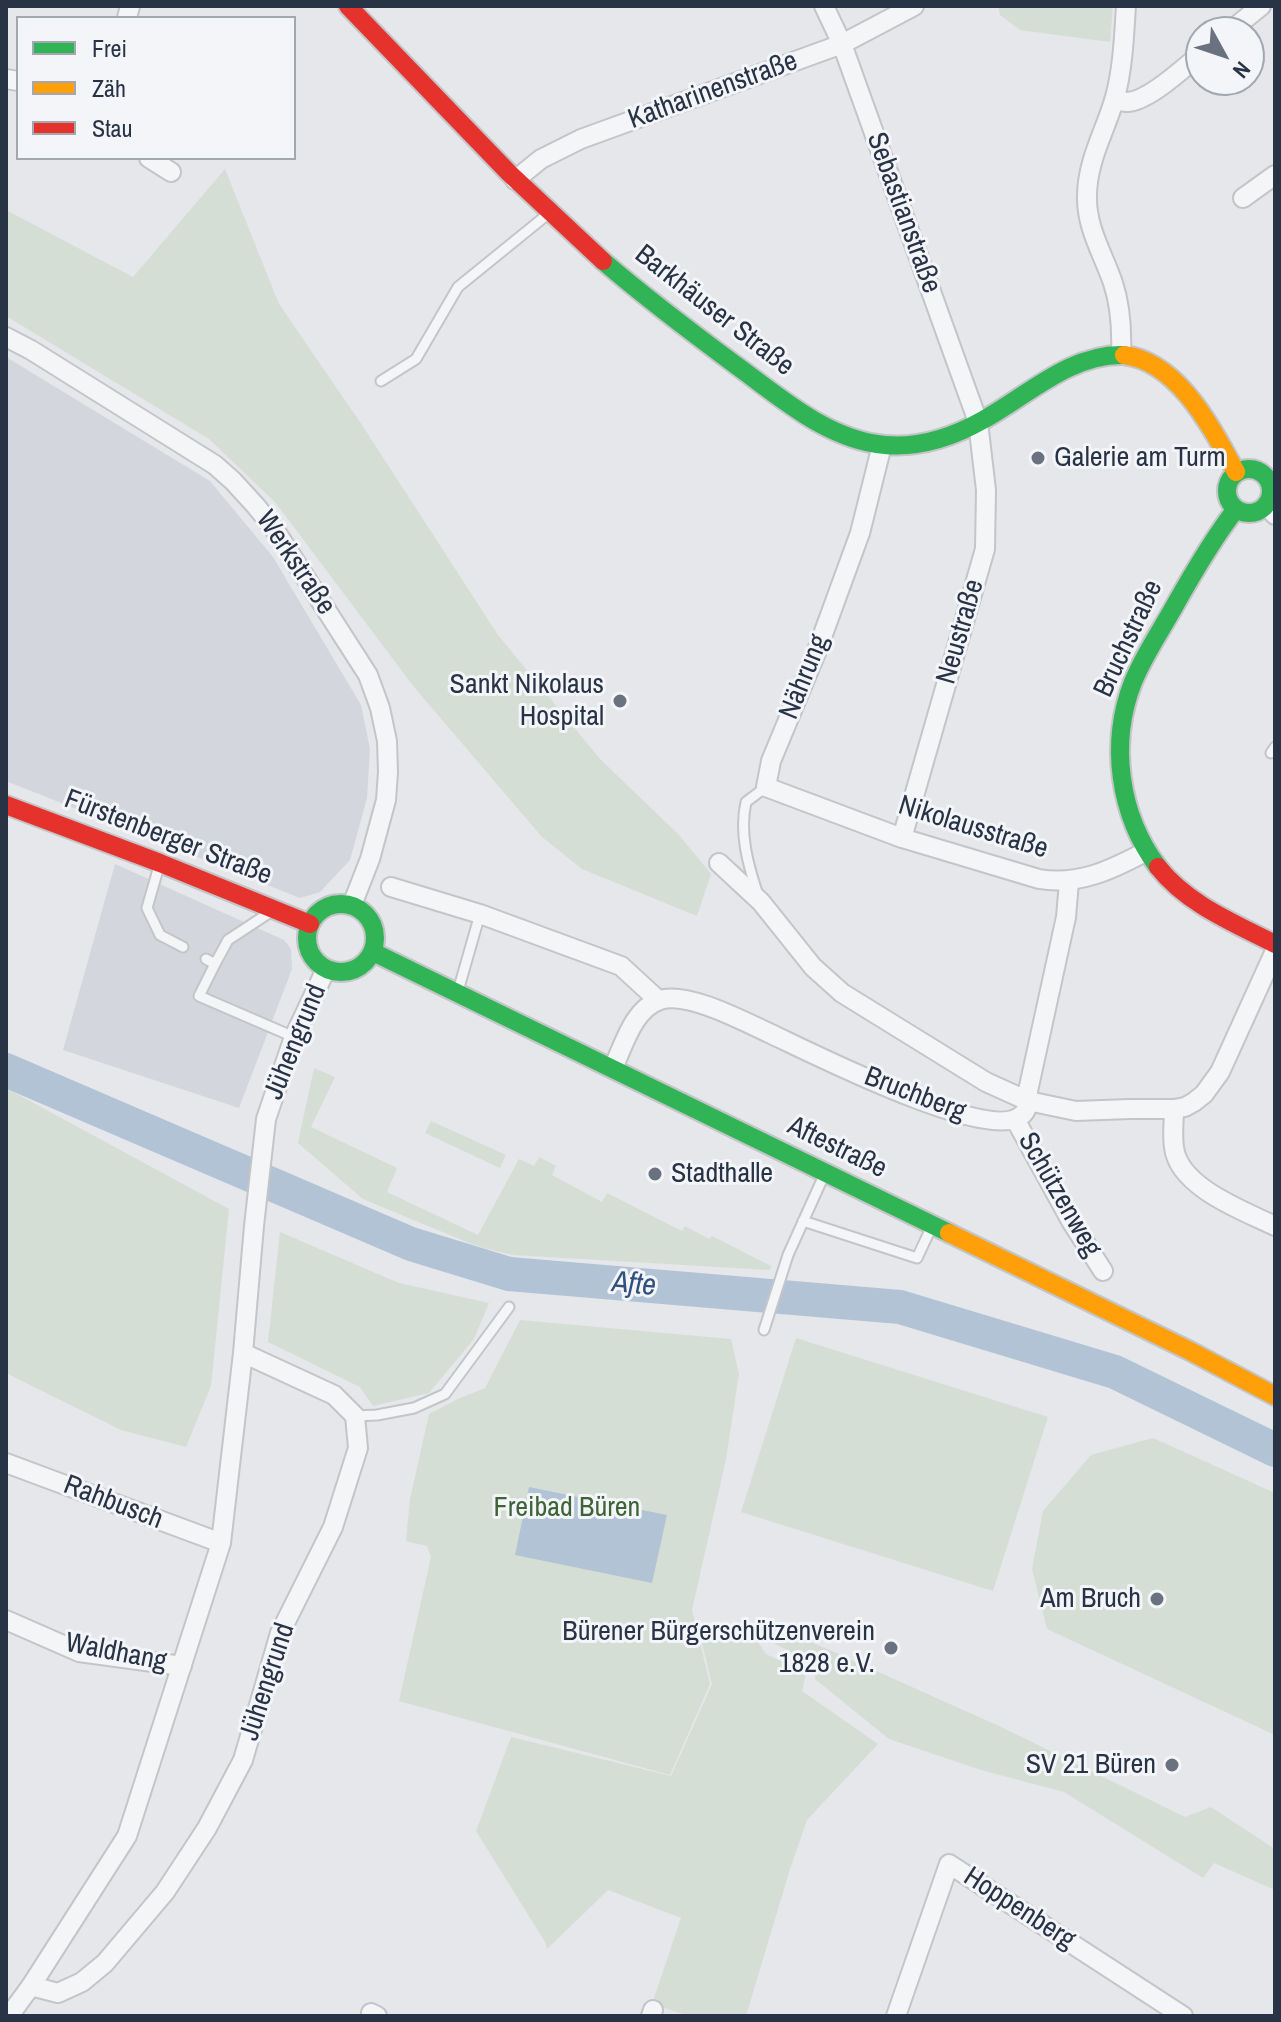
<!DOCTYPE html>
<html>
<head>
<meta charset="utf-8">
<style>
	body { margin:0 }
	#map { position:relative; width:1281px; height:2022px; overflow:hidden; background:#e5e7ea; font-family:"Archivo Narrow",sans-serif }
	canvas { display:block }
	.frame { position:absolute; inset:0; border:8px solid #293346; pointer-events:none }
	.legend { position:absolute; left:16px; top:16px; width:280px; height:144px; box-sizing:border-box; background:#f3f5f9; border:2px solid #a2a7b1; margin:0; padding:10px 14px; list-style:none; font-size:24px; color:#293346 }
	.legend li { display:flex; align-items:center; gap:16px; height:40px }
	.legend b { width:40px; border:2px solid #a2a7b1 }
	.north { position:absolute; left:1185px; top:16px; width:80px; height:80px; box-sizing:border-box; background:#f3f5f9; border:2px solid #a2a7b1; border-radius:50%; rotate:130deg; font-size:22px; font-weight:700; line-height:32px; text-align:center; color:#293346 }
	.north::after { content:''; display:block; margin:auto; width:28px; height:36px; background:#6b727f; clip-path:polygon(50% 0,100% 100%,50% 72%,0 100%) }
</style>
</head>
<body>
<div id="map">
<canvas width="1281" height="2022"></canvas>
<div class="frame"></div>
<ul class="legend">
<li><b style="height:10px;background:#30b455"></b>Frei</li>
<li><b style="height:10px;background:#ff9f0a"></b>Zäh</li>
<li><b style="height:10px;background:#e5322d"></b>Stau</li>
</ul>
<div class="north">N</div>
</div>
<script>
const c = document.querySelector('canvas').getContext('2d');
c.lineJoin = 'round';
function fillPath(path, color) { c.fillStyle = color; c.fill(path, 'evenodd'); }
function trace(path, color, width, dash) { c.strokeStyle = color; c.lineWidth = width; c.lineCap = dash ? 'butt' : 'round'; c.setLineDash(dash || []); c.stroke(path); }
function write(font, color, halo, rows, align = 'center') {
  c.font = font + ' "Archivo Narrow",sans-serif'; c.lineWidth = 6; c.setLineDash([]); c.textBaseline = 'middle'; c.strokeStyle = halo; c.fillStyle = color; for (const [text, x, y, turn = 0] of rows) {
    c.save(); c.translate(x, y); c.rotate((+turn || 0) * Math.PI / 180); c.textAlign = isNaN(turn) ? turn : align; if (halo) c.strokeText(text, 0, 0); c.fillText(text, 0, 0); c.restore();
  }
}
fillPath(new Path2D(`
	M6,357L210,481L273,557L361,705L370,749L367,798L350,860L320,892L300,898L6,781Z
	M115,864L284,940L291,949L292,969L239,1108L63,1050Z`), '#d3d6dd');
fillPath(new Path2D(`
	M998,6H1113L1110,42L1020,30L1000,15Z
	M225,169L279,304L362,425L498,635L600,759L679,835L711,874L697,916L582,869L542,837L414,687L275,502L209,439L6,316V210L133,277Z
	M314,1068L335,1077L311,1127L397,1168L387,1192L478,1235L519,1159L534,1166L539,1157L556,1166L552,1175L602,1202L607,1193L682,1231L685,1226L709,1239L712,1236L771,1266L770,1270L513,1255L488,1249L469,1243L363,1199L298,1143Z
	M6,1088L229,1209L211,1386L186,1447L121,1430L6,1373Z
	M431,1121L506,1155L500,1168L425,1133Z
	M280,1232L399,1283L489,1303L474,1339L429,1393L373,1406L360,1387L268,1342Z
	M520,1320L731,1339L739,1374L726,1459L692,1610L710,1684L670,1775L399,1701L431,1557L427,1546L406,1541L410,1499L429,1414L458,1399L485,1388Z
	M796,1338L1048,1417L993,1591L741,1512Z
	M1153,1438L1275,1493V1735L1047,1629L1032,1569L1043,1511L1091,1455Z
	M698,1627L752,1633L766,1654L806,1673L802,1691L878,1744L807,1820L790,1869L746,2016H689L652,2004L681,1918L608,1890L547,1949L545,1942L476,1831L511,1737L671,1776L712,1684Z
	M778,1627L999,1726L1185,1817L1211,1807L1275,1849V1890L1214,1863L1203,1878L1064,1792L981,1770L889,1739L815,1679L816,1665L775,1644Z`), '#d5ded5');
fillPath(new Path2D(`
	M529,1487L667,1515L652,1583L515,1555Z`), '#b2c3d6');
trace(new Path2D(`
	M6,1070L411,1244L509,1274L900,1307L1115,1372L1275,1450`), '#b2c3d6', 34);
const lane = new Path2D(`
	M381,381L416,359L458,287L548,214
	M1271,753L1275,747
	M159,866L147,908L160,935L183,947
	M758,895C748,865 739,833 746,802L766,787
	M206,959L215,964L199,996L294,1037
	M215,964L228,940L269,913
	M458,991L480,914
	M803,1221L917,1258L932,1226
	M764,1330L788,1255L825,1173
	M355,1416L377,1415L414,1408L445,1394L509,1307`);
const street = new Path2D(`
	M824,6L842,44L978,422L986,490L985,549L902,838
	M127,18L130,6
	M1229,32L1261,6
	M6,79L18,81
	M1114,100C1119,101 1123,102 1128,102C1150,100 1183,68 1201,54
	M149,158L171,172
	M515,180L541,159L581,139L842,44L914,6
	M1243,198L1275,175
	M6,337L31,350L215,465L233,481L255,505L273,527L368,675L380,708L387,741L388,772L386,800L370,859L352,905
	M1121,355C1122,330 1121,307 1113,283C1103,254 1086,227 1087,196C1087,160 1106,130 1115,97C1123,68 1124,36 1126,6
	M882,445L860,533L818,648L771,761L766,787L902,838L1039,879C1079,886 1113,869 1147,851
	M1266,506L1275,515
	M719,863L761,902L813,967L842,993L986,1082L1028,1101L1076,1111L1130,1109H1174L1185,1107L1194,1102L1204,1094L1220,1072L1275,951
	M391,887L480,914L621,966L658,1000
	M613,1068C624,1045 633,1009 660,1000C687,991 743,1021 769,1033C806,1050 993,1146 1023,1114C1029,1108 1028,1098 1028,1091L1066,917L1069,882
	M1174,1109C1174,1121 1172,1135 1174,1147C1178,1187 1244,1211 1275,1226
	M1015,1119L1071,1221L1103,1271
	M6,1463L221,1543
	M6,1620L79,1652L182,1666
	M31,1986L58,1993L82,1982L105,1963L165,1892L207,1828L243,1760L280,1633L333,1527L358,1448L355,1416L334,1395L243,1353
	M371,2013L377,2016
	M9,2016L31,1986L127,1836L221,1543L243,1353L254,1226L266,1119L294,1037L326,969
	M651,2016L653,2010
	M896,2016L949,1864L1183,2016`);
const fast = new Path2D(`
	M603,261C646,298 691,332 737,366C781,398 828,440 885,445C920,448 953,437 983,420C1027,396 1071,353 1124,355
	M1227 491a22 22 0 1 1 44 0a22 22 0 1 1-44 0Z
	M1158,867C1119,815 1109,743 1133,682C1144,655 1160,632 1174,607C1193,573 1212,540 1236,509
	M307 938a34 34 0 1 1 68 0a34 34 0 1 1-68 0Z
	M373,952L949,1233`);
const slow = new Path2D(`
	M1124,355C1179,362 1212,429 1236,472
	M949,1233L1190,1351L1275,1396`);
const jam = new Path2D(`
	M348,6L509,173L603,261
	M6,805L160,863L310,924
	M1158,867C1187,904 1234,923 1275,944`);
trace(lane, '#c3c5c8', 13);
trace(street, '#c3c5c8', 22);
trace(fast, '#c3c5c8', 22);
trace(slow, '#c3c5c8', 22);
trace(jam, '#c3c5c8', 22);
trace(lane, '#f4f5f7', 9);
trace(street, '#f4f5f7', 18);
trace(fast, '#30b455', 18);
trace(slow, '#ff9f0a', 18);
trace(jam, '#e5322d', 18);
for (const [x, y, r, color] of [
	[1038,458,8,"#6b727f"],
	[620,701,8,"#6b727f"],
	[655,1174,8,"#6b727f"],
	[1157,1599,8,"#6b727f"],
	[891,1648,8,"#6b727f"],
	[1172,1765,8,"#6b727f"]
]) { const dot = new Path2D(); dot.arc(x, y, r, 0, 2 * Math.PI); c.fillStyle = color; c.fill(dot); trace(dot, '#f3f5f9', 3); }
write('28px', '#293346', '#f3f5f9', [
	["Katharinenstraße",713,91,-20],
	["Sebastianstraße",903,213,70],
	["Barkhäuser Straße",714,311,38],
	["Werkstraße",295,563,56],
	["Neustraße",961,632,-74],
	["Bruchstraße",1129,639,-65],
	["Nährung",805,677,-68],
	["Nikolausstraße",973,828,17],
	["Fürstenberger Straße",168,838,21],
	["Jühengrund",296,1042,-68],
	["Bruchberg",915,1095,21],
	["Aftestraße",837,1148,26],
	["Schützenweg",1059,1195,60],
	["Rahbusch",113,1503,21],
	["Waldhang",116,1653,11],
	["Jühengrund",268,1682,-72],
	["Hoppenberg",1019,1909,33]
]);
write('28px', '#293346', '#f3f5f9', [
	["Galerie am Turm",1054,458,"left"],
	["Sankt Nikolaus",604,685],
	["Hospital",604,717],
	["Stadthalle",671,1174,"left"],
	["Am Bruch",1141,1599],
	["Bürener Bürgerschützenverein",875,1632],
	["1828 e.V.",875,1664],
	["SV 21 Büren",1156,1765]
], 'right');
write('28px', '#3d6336', '#f3f5f9', [
	["Freibad Büren",567,1508]
]);
write('italic 30px', '#30517d', '#f3f5f9', [
	["Afte",634,1285,5]
]);
</script>
</body>
</html>
